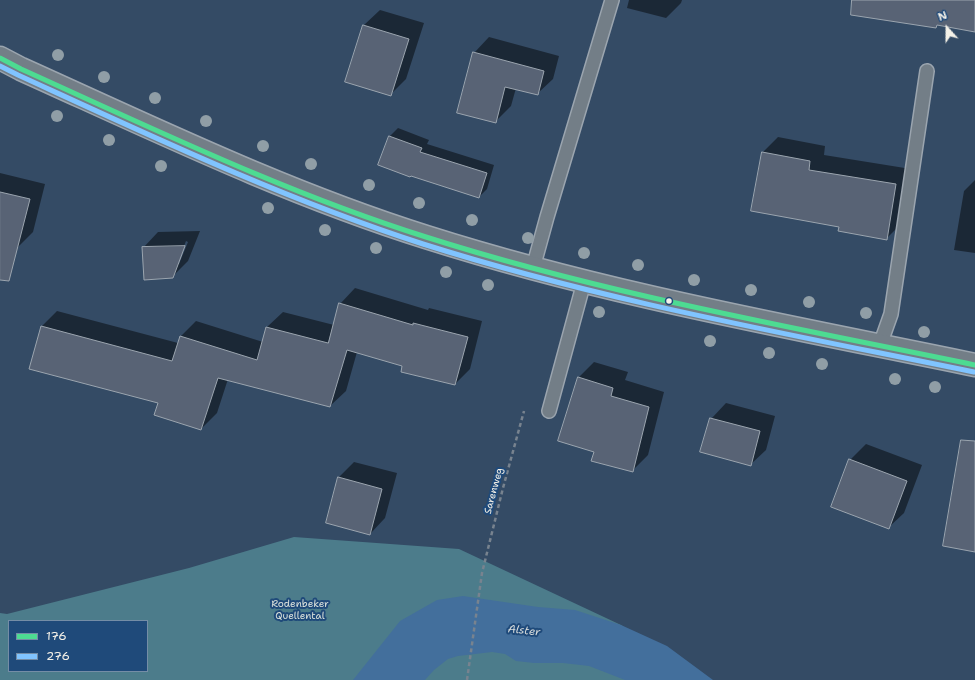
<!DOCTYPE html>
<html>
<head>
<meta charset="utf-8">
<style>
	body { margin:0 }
	#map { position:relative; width:975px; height:680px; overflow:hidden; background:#344b65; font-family:"Shantell Sans",sans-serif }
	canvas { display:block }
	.legend { position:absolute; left:8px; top:620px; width:140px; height:52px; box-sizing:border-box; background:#1f4a7a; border:1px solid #748da6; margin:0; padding:5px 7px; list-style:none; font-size:12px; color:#f4f1e8 }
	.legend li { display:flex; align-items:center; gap:8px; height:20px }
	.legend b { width:20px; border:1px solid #748da6 }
	.north { position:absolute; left:927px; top:8px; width:40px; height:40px; -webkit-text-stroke:3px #1f4a7a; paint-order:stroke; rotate:339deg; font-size:11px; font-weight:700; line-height:16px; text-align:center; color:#f4f1e8 }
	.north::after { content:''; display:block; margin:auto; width:14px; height:18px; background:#f4f1e8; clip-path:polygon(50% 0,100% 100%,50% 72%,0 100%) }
</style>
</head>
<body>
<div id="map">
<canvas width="975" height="680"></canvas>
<ul class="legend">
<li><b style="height:5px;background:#4ddb92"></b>176</li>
<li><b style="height:5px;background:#80c4ff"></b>276</li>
</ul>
<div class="north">N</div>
</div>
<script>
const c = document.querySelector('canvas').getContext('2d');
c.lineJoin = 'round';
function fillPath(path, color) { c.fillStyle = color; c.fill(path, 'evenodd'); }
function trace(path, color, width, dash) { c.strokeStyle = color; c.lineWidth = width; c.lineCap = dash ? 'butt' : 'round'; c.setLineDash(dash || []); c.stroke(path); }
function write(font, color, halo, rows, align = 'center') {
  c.font = font + ' "Shantell Sans",sans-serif'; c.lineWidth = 4; c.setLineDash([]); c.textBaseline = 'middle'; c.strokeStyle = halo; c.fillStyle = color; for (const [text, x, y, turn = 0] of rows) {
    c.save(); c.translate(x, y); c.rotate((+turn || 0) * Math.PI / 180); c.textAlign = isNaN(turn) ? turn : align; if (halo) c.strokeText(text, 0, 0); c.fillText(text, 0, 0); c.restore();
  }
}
fillPath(new Path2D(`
	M294,537L459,549L621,625L700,680H0V613L7,614L189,568ZM9,621H147V671H9Z`), '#4c7c8b');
fillPath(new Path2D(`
	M463,596L538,607L575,610L621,625L667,646L713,680H625L589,666L563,663H534L516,661L505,654L492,652L458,656L448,659L434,670L425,680H353L400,621L437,600Z`), '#436f9c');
fillPath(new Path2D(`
	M629,0H682L681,3L666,18L627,8Z
	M380,10L424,23L406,79L390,95L346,81L364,25Z
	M489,37L559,56L553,79L537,94L516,88L511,106L495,122L474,53Z
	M398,128L429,140L427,144L494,165L487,189L479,197L379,164L390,136Z
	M778,137L825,146L824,155L911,169L902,223L886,239L840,226L763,152Z
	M0,173L45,184L33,232L17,248L0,259Z
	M975,180V253L954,250L964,191Z
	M200,231L188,261L172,277L143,248L158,232ZM186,241L188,242L179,264H177Z
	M355,288L428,310L429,308L482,321L470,369L455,384L403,366L357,352L346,391L330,406L228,379L217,413L201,429L159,402L30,368L42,326L57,311L178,343L181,336L196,321L263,342L267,327L283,312L334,325L340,304Z
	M594,362L628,372L625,380L664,392L648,455L633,470L595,451L559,440L579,377Z
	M726,403L775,416L766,450L750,465L711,419Z
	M866,444L922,465L904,513L888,528L850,460Z
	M354,462L397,473L385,518L370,534L339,477Z`), '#0007');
const building = new Path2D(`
	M852,0H975V32L937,25L936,28L851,15Z
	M363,25L409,39L391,96L345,82Z
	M473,52L544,71L538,95L505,87L496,123L457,113Z
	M389,136L422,148L420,152L487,173L479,198L411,176L410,177L378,165Z
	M762,152L810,161L809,170L896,184L887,240L838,231L839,227L751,211Z
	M0,192L30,199L9,281L0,280Z
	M185,246L173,278L144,280L142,247Z
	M339,303L413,325V323L468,337L455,385L401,372L402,366L347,350L330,407L218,378L201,430L154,415L158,403L29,369L41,326L172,361L180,336L257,360L266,327L328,343Z
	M578,377L613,388L611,396L649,407L633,472L591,461L594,452L558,441Z
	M710,418L760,431L751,466L700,452Z
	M961,440L975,441V552L943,546Z
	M849,459L907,481L889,529L831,507Z
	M338,477L382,489L370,535L326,523Z`);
fillPath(building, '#586375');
trace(building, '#9ba5af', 1);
const lane = new Path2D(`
	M533,268L547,217L612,0
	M880,345L891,314L927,71
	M549,411L584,282`);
const secondary = new Path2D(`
	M0,58L21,69C154,129 286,193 426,237C605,294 791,327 975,365`);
trace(lane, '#9ba5af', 16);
trace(secondary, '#9ba5af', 25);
trace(new Path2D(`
	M467,680L482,573L503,488L524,411`), '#78838f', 2.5, [4, 3]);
trace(lane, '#737e87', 13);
trace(secondary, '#737e87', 22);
trace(new Path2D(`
	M0,58L21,69C154,129 286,193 426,237C605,294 791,327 975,365`), '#4ddb92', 5);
trace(new Path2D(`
	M0,66L18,75C151,136 284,199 423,244C603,301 789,334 974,372`), '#80c4ff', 5);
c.fillStyle = '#909ea6';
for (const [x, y] of [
	[58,55],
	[104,77],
	[155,98],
	[57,116],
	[206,121],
	[109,140],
	[263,146],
	[311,164],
	[161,166],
	[369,185],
	[419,203],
	[268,208],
	[472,220],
	[325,230],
	[528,238],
	[376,248],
	[584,253],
	[638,265],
	[446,272],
	[694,280],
	[488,285],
	[751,290],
	[809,302],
	[599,312],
	[866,313],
	[924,332],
	[710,341],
	[769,353],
	[822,364],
	[895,379],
	[935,387]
]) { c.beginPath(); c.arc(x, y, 6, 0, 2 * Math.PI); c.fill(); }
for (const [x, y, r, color] of [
	[669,301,3.5,"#f4f1e8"]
]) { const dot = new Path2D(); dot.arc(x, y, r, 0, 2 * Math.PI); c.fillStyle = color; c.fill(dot); trace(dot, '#1f4a7a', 1.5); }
write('10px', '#f4f1e8', '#1f4a7a', [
	["Sarenweg",494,491,-75]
]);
write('10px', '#dbe1db', '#1f4a7a', [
	["Rodenbeker",300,604],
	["Quellental",300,616]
]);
write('italic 11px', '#dadedd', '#1f4a7a', [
	["Alster",524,631,6]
]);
</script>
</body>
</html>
